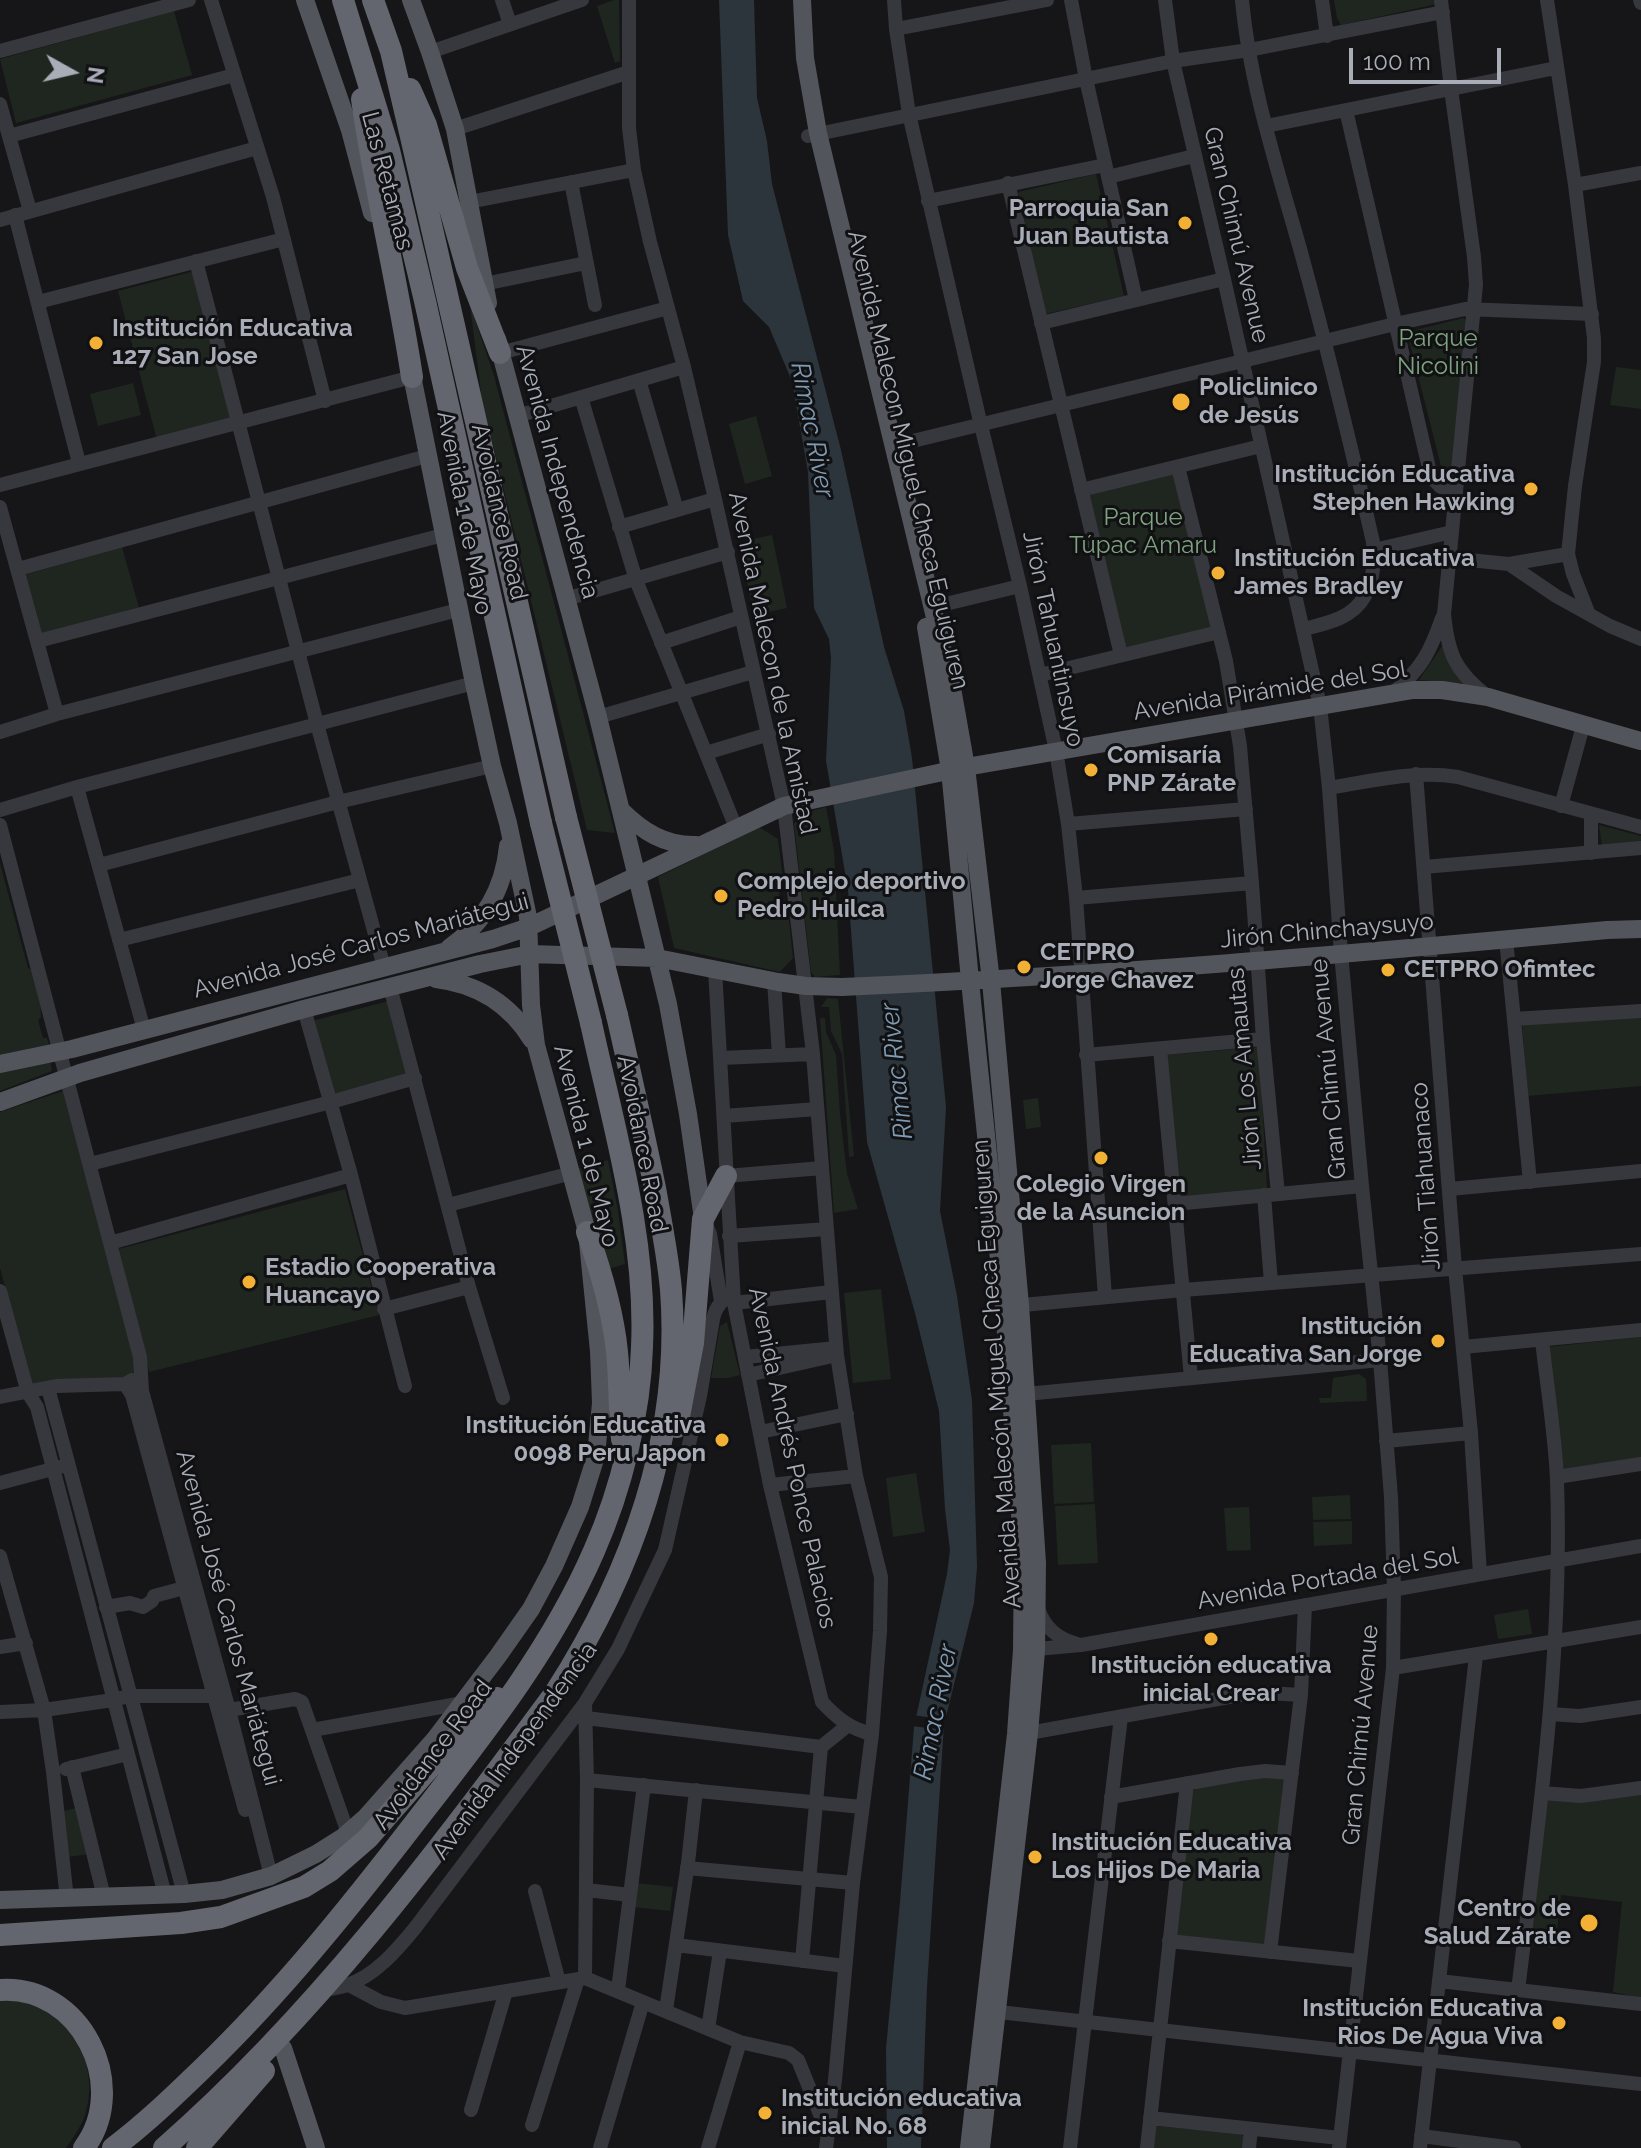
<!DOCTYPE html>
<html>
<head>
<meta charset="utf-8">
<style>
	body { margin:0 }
	#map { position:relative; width:1641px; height:2148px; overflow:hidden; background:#161618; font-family:Raleway,sans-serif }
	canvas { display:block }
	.north { position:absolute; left:32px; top:32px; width:80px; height:80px; -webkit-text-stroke:6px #111113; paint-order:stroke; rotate:98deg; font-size:22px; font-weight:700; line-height:32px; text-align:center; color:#a8adb8 }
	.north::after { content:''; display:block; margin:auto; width:28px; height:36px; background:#a8adb8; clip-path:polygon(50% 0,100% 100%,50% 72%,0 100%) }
	.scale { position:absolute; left:1349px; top:48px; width:152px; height:36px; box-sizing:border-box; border:4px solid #a8adb8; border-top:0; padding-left:10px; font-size:24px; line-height:28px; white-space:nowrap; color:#a8adb8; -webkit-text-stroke:6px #111113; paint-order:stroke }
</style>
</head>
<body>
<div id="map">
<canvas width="1641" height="2148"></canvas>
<div class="north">N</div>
<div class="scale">100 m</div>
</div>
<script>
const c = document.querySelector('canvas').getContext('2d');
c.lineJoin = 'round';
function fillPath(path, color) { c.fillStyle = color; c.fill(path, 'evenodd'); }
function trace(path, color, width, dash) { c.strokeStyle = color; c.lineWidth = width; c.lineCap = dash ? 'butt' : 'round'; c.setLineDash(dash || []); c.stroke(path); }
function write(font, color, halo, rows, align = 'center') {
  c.font = font + ' Raleway,sans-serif'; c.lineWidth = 6; c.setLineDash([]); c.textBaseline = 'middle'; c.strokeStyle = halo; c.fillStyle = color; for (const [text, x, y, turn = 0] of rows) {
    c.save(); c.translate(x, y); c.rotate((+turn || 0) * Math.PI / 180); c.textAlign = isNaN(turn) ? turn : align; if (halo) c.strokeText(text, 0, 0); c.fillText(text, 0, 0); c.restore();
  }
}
fillPath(new Path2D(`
	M614,0H619L620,61L615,63L597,6Z
	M1334,0H1436L1437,4L1341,25L1337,18Z
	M174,11L192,75L16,123L0,59Z
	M1096,174L1124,296L1045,314L1018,192Z
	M195,271L232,419L157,440L118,291Z
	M470,305L494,376L615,833L587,830L482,400Z
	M1464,318L1466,321L1452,478L1450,481L1445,482L1407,332Z
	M1616,367L1641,370V409L1610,405Z
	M133,383L141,415L98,426L90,394Z
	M756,416L772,476L745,484L729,424Z
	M1173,472L1211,628L1126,649L1089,493Z
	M772,535L787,608L754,615L739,542Z
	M122,547L139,608L40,635L24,575Z
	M1443,645L1465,684L1419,680Z
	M826,807L834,851L840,975L815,977L811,972L794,824L801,814Z
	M1599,825L1641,836V843L1602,846Z
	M759,827L778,839L784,888L779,893L780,905L788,911L793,958L780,972L674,948L658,877Z
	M0,863L28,968L34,971L40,995L41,1017L38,1020L43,1038H47L49,1045L0,1055Z
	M827,998L838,999L854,1156L849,1157L842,1054L831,1031L829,1007H821Z
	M389,1001L410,1077L332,1099L312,1021Z
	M1641,1015V1086L1528,1096L1522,1024Z
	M820,1018H825L826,1032L836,1055L840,1114L847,1174L858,1209L834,1213Z
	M1259,1047L1267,1188L1180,1200L1166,1055Z
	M50,1061L52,1071L0,1091V1072Z
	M63,1091L135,1363L134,1372L132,1376L32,1387L0,1268V1112Z
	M1038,1098L1041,1127L1026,1129L1023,1100Z
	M608,1160L618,1211L625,1264L609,1269L577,1169Z
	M345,1189L379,1315L149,1372L119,1249Z
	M881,1289L891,1379L853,1383L844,1293Z
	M727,1322L740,1375L728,1378H711L720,1326Z
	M1641,1337V1460L1559,1472L1547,1347Z
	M1359,1374L1366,1379L1367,1401L1320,1403L1319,1398H1331L1333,1378Z
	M1091,1443L1094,1502L1054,1504L1051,1445Z
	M916,1473L925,1532L893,1537L886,1478Z
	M1350,1495L1351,1519L1313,1520L1312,1497Z
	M1095,1504L1098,1563L1058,1565L1055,1506Z
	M1249,1507L1251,1550L1227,1551L1224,1508Z
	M1352,1521V1544L1314,1546L1313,1522Z
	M1528,1609L1532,1634L1498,1639L1494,1615Z
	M1261,1777H1281L1285,1780L1264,1946L1177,1937L1192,1792L1197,1788Z
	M1641,1792V1998L1613,1992L1622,1902L1561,1895L1555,1948L1530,1945L1546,1799Z
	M80,1807L90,1854L68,1857L60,1812Z
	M636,1883L673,1887L670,1911L633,1907Z
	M0,1999C14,2000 30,2002 43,2009C81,2027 98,2076 85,2115C81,2127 73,2138 66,2148H0Z
	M1156,2126L1239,2133L1243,2136L1244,2148H1152Z`), '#1e261f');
fillPath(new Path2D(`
	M719,0H754L757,98L767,141L772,184L841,450L884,647L904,711L912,758L946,1107L940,1211L957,1296L972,1400L977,1567L974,1603L944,1725L927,1987L921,2148H887L886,2048L900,1902L914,1727L947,1574L950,1550L945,1509L939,1411L915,1313L867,1142L848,890L826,761L831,658L829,639L814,608L808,472L792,381L769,327L743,301L728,235Z`), '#2c353c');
fillPath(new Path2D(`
	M912,1715L949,1720L948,1730L910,1726Z`), '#161618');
trace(new Path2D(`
	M211,0L273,197L325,401
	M502,0L510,24
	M629,0V128L634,170L650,242L684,367L715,499L784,806L813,1054L837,1355L856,1476L881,1577L880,1631L872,1734L853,1883L835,2080L826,2148
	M894,0L896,29L909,114L979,417L1020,586L1056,751L1068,824L1076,898L1105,1297
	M1071,0L1086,79L1136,300
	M1165,0L1173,61L1224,279L1320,706L1329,788L1341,953L1362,1186L1380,1360L1391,1497L1394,1589L1393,1668L1339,2148
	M1242,0C1250,87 1279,173 1302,256C1328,351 1351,446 1373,542C1376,572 1371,604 1340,618C1329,623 1316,626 1304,629
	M1322,0L1327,36
	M1441,0L1451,89L1474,257L1476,285L1444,614C1448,654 1455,671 1487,696
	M1547,0L1575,185L1594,338V362L1575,486L1568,554L1573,574L1588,612
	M1640,0L1641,3
	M896,29L1047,0
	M0,51L189,0
	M430,52L582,0
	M0,104L30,211
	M1346,110L1431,477L1441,487L1456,489
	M1266,126L1556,68
	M455,129L629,72
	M9,136L234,75
	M808,136L1173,61L1249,50L1443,12
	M1108,177L1194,156
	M571,182L595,305
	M1008,183L1121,655
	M1575,185L1641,173
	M928,201L1105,165
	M469,202L634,170
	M15,215L79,463
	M0,220L257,148
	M196,261L317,724L384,967
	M484,284L586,263
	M38,302L284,239
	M1041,323L1224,279
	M500,353L668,308
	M639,380L677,510
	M581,397L636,580L736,828
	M517,416L684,367
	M892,446L1395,324L1465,309L1592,314
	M1178,467L1226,661L1240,746L1252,883L1263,1039L1278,1194
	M0,485L412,377
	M1081,490L1261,446
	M0,507L57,714
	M619,527L715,499
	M1374,550L1452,532
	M1449,558L1509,564L1556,596L1610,626L1641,639
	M1509,564L1568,554
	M18,569L427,456
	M566,599L728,552
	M933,607L1020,586
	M38,641L443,535
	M661,643L741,617
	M1040,675L1219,632
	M1394,692C1422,668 1430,652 1442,618
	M598,717L753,672
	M0,732L57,714L458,610
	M706,753L769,734
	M1416,774L1455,1268L1471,1433L1480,1574
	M77,787L144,1030
	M1329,788C1371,781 1415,770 1458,777L1641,827
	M1561,806L1583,726
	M0,810L77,787L474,683
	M1591,814V853
	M1068,824L1246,809
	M0,825L140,1357L142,1391L229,1710L271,1876
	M99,865L338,802L492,766
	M1424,867L1641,848
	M1076,898L1252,883
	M1506,939L1530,1182
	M119,940L360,880
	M715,969L734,1303L770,1485L822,1702C837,1718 850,1729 872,1734
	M774,981L779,1055
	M390,987L469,1287L503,1398
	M304,1009L351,1175L405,1386
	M1514,1019L1641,1011
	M1160,1049L1191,1378
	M1086,1055L1263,1039
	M721,1058L813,1054
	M724,1116L817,1109
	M90,1164L331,1102L415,1078
	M726,1176L822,1168
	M1450,1189L1641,1171
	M1264,1195L1271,1283
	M1175,1204L1362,1186
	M448,1205L572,1173
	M707,1227L710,1234L721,1301
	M729,1236L827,1229
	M110,1243L351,1175
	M0,1291L28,1393L37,1407L165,1895
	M734,1303L831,1292
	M1012,1306L1183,1290L1641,1254
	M384,1309L469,1287
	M1463,1347L1641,1330
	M745,1357L836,1348
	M748,1375L837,1355
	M125,1384L132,1395L245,1810
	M48,1388L184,1894
	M1026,1394L1380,1360
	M0,1397L56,1386L125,1384L132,1380
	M760,1432L847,1414
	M1386,1441L1471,1433
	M1557,1477L1641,1464
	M0,1483L60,1467
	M770,1485L856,1476
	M0,1556L44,1710L53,1772L67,1899
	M106,1607L130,1603L143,1607L152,1601L154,1596L184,1588
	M1038,1609C1045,1628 1057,1638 1077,1644
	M0,1647L26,1643
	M1026,1650L1081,1645L1641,1546
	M1393,1668L1641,1627
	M229,1710L295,1699L302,1702L348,1833
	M0,1712L44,1710L113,1700L129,1696H221
	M1550,1714L1580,1716L1641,1707
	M586,1718L821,1747L847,1726
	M312,1730L463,1703
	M1029,1733L1240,1695L1267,1693L1301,1695
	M72,1767L104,1897
	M66,1769L128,1754
	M587,1780L862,1807
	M1542,1793L1581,1796L1641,1788
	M1111,1797L1240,1774L1265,1771L1292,1773
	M687,1868L853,1883
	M586,1890L630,1895
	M535,1891L559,1982
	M1169,1941L1359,1961
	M676,1945L845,1966
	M1270,1952L1301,1695L1305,1605
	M802,1961L821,1747
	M585,1978L587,1780L585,1703
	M1439,1981L1641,2004
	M349,1985L381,2002L405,2008L585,1978L740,2042L789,2053L798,2060L824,2124L828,2129
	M322,1990C330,1989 340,1988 347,1985C375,1976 397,1950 415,1928L585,1703L618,1649L636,1611L665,1550L700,1396L713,1319C716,1306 721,1301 733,1294
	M618,1990L644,1785
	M1518,1990C1539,1820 1563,1651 1557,1480C1555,1433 1547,1387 1542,1340
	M666,2010L688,1863L696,1790
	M990,2011L1641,2084
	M708,2029L720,1951
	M471,2110L506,1991
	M1150,2118L1340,2138
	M532,2125L578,1979
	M1421,2136L1514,2148
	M600,2148L643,2002
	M708,2148L740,2042
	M1070,2148L1121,1717
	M1147,2148L1187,1783
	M1249,2148L1251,2129
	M1420,2148L1476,1656`), '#37383d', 14);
trace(new Path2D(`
	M305,0L350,130L372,213
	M411,0L430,52L455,129L488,303
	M802,0L805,58L818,133L952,688L966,767L991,981L1020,1305L1037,1563L1036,1651L1029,1733L981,2148
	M497,339L598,717L668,1004L688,1114L703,1219
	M926,627L950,770L972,1001L1004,1307L1023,1552L1022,1650L1016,1734L969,2148
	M621,810C642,831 665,846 696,845
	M449,948C484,923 504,888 508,846
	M436,979C478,984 510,1004 532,1040
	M0,1064L72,1049L493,939L529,927L784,806L966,767L1413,690H1442L1488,697L1641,741
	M0,1102L80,1073L304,1009L480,964L530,954L657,958L778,982L806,986L842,987C1098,976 1352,954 1607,930L1641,929
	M0,1900L184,1894L222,1890L271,1876L316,1854L343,1837L366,1817L435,1739L498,1656L531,1609L554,1566L580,1507L596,1456L601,1403L599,1351L587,1232L536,1045L531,1005L528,917L508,823L492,766L474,683L410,366
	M283,2048L316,2148`), '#53555c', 18);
trace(new Path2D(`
	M343,0L389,150L425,301L541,823
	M373,0L391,51L412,141L566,817
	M410,89L426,125L467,268L500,353
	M362,99C375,192 398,284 412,377
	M587,1232C601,1271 613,1311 617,1352C620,1381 619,1410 622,1439
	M677,1427L693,1343L703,1219L726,1176
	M0,1935L181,1923L221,1917L304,1887L330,1871L368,1838L459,1734L497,1698
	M0,1990C80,1984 131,2085 84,2148
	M113,2148C145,2124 173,2097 202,2069C281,1993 350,1907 417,1820C483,1735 551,1650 594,1551C621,1490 640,1414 642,1347C647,1238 614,1129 591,1023
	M164,2148C315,2016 436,1854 555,1693C632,1573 682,1435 671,1290C668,1256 661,1222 655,1188C643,1130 630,1072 617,1015
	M197,2148L264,2071`), '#63666e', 22);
trace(new Path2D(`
	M566,817L617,1015
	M541,823L591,1023`), '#63666e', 22);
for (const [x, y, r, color] of [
	[1185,223,8,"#f2b134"],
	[96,343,8,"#f2b134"],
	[1181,402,10,"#f2b134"],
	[1531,489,8,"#f2b134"],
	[1218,573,8,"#f2b134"],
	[1091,770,8,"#f2b134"],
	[721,896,8,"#f2b134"],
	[1024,967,8,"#f2b134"],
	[1388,970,8,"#f2b134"],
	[1101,1158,8,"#f2b134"],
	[249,1282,8,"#f2b134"],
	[1438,1341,8,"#f2b134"],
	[722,1440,8,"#f2b134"],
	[1211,1639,8,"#f2b134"],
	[1035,1857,8,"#f2b134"],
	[1589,1923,10,"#f2b134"],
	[1559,2023,8,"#f2b134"],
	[765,2113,8,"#f2b134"]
]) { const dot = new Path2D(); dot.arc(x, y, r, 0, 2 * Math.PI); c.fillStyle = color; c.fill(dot); trace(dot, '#111113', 3); }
write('24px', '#a8adb8', '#111113', [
	["Las Retamas",387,181,75],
	["Gran Chimú Avenue",1236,235,77],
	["Avenida Malecon Miguel Checa Eguiguren",908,460,77],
	["Avenida Independencia",557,472,75],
	["Avoidance Road",499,512,77],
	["Avenida 1 de Mayo",464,513,79],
	["Jirón Tahuantinsuyo",1053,639,78],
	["Avenida Malecon de la Amistad",772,663,78],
	["Avenida Pirámide del Sol",1270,691,-9],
	["Jirón Chinchaysuyo",1327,931,-5],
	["Avenida José Carlos Mariátegui",361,946,-15],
	["Jirón Los Amautas",1245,1069,-95],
	["Gran Chimú Avenue",1329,1069,-95],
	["Avoidance Road",642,1144,79],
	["Avenida 1 de Mayo",586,1146,76],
	["Jirón Tiahuanaco",1426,1176,-94],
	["Avenida Malecón Miguel Checa Eguiguren",997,1374,-94],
	["Avenida Andrés Ponce Palacios",792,1458,78],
	["Avenida Portada del Sol",1328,1579,-10],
	["Avenida José Carlos Mariátegui",228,1618,75],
	["Gran Chimú Avenue",1361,1735,-85],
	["Avenida Independencia",515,1751,-54],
	["Avoidance Road",433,1755,-53]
]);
write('bold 24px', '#a8adb8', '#111113', [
	["Parroquia San",1169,209,"right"],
	["Juan Bautista",1169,237,"right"],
	["Institución Educativa",112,329],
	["127 San Jose",112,357],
	["Policlinico",1199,388],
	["de Jesús",1199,416],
	["Institución Educativa",1515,475,"right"],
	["Stephen Hawking",1515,503,"right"],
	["Institución Educativa",1234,559],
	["James Bradley",1234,587],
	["Comisaría",1107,756],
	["PNP Zárate",1107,784],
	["Complejo deportivo",737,882],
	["Pedro Huilca",737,910],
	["CETPRO",1040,953],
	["Jorge Chavez",1040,981],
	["CETPRO Ofimtec",1404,970],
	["Colegio Virgen",1101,1185,"center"],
	["de la Asuncion",1101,1213,"center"],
	["Estadio Cooperativa",265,1268],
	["Huancayo",265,1296],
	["Institución",1422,1327,"right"],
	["Educativa San Jorge",1422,1355,"right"],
	["Institución Educativa",706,1426,"right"],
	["0098 Peru Japon",706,1454,"right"],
	["Institución educativa",1211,1666,"center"],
	["inicial Crear",1211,1694,"center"],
	["Institución Educativa",1051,1843],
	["Los Hijos De Maria",1051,1871],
	["Centro de",1571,1909,"right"],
	["Salud Zárate",1571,1937,"right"],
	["Institución Educativa",1543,2009,"right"],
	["Rios De Agua Viva",1543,2037,"right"],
	["Institución educativa",781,2099],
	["inicial No. 68",781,2127]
], 'left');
write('24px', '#7fa381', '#111113', [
	["Parque",1438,339],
	["Nicolini",1438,367],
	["Parque",1143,518],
	["Túpac Amaru",1143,546]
]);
write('italic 26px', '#7f9bb3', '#111113', [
	["Rimac River",812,430,79],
	["Rimac River",897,1071,-96],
	["Rimac River",936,1712,-79]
]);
</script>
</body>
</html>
